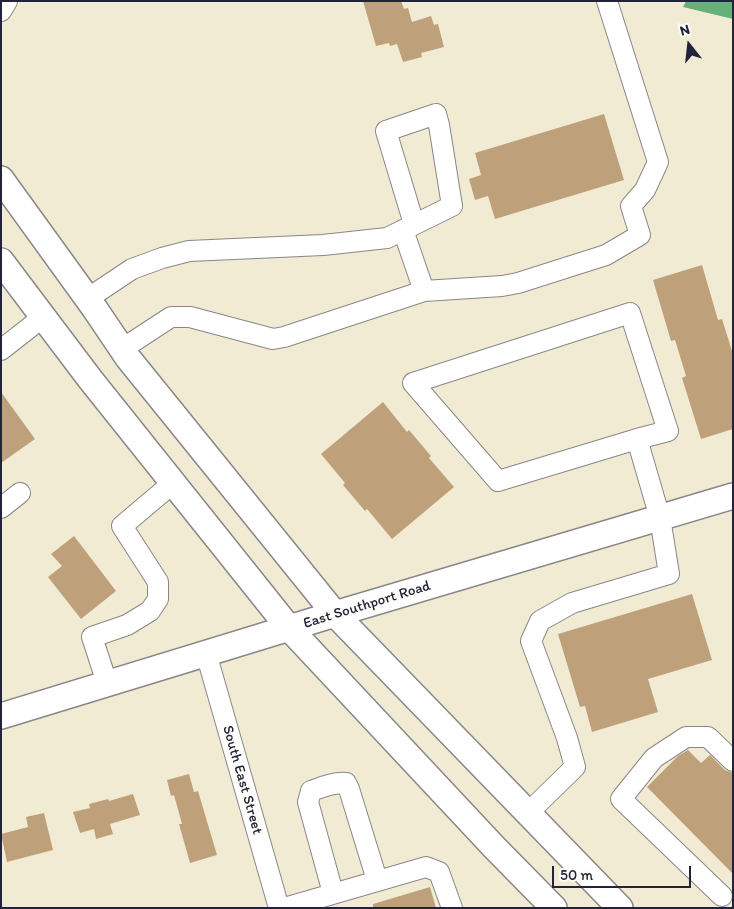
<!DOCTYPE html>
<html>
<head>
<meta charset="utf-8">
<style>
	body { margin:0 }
	#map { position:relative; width:734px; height:909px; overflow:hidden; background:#f2ebd4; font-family:Itim,sans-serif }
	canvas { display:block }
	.frame { position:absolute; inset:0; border:2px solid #22223b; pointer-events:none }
	.north { position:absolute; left:664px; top:20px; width:50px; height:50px; -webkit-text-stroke:4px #fdfcf7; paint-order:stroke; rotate:344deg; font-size:14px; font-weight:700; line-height:20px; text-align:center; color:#22223b }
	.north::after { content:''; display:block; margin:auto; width:18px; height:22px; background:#22223b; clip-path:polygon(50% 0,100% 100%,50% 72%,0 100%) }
	.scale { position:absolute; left:552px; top:866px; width:139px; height:22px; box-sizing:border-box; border:2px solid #22223b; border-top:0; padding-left:6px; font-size:15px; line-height:18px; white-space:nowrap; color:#22223b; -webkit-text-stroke:4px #fdfcf7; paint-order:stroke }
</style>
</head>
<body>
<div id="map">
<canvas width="734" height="909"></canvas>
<div class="frame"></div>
<div class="north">N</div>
<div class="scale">50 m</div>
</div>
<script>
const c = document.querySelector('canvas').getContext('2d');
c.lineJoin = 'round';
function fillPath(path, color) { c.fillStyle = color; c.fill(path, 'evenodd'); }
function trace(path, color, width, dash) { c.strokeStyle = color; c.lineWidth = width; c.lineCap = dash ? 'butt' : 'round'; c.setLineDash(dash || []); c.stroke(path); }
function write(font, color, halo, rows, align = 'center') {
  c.font = font + ' Itim,sans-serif'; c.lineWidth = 4; c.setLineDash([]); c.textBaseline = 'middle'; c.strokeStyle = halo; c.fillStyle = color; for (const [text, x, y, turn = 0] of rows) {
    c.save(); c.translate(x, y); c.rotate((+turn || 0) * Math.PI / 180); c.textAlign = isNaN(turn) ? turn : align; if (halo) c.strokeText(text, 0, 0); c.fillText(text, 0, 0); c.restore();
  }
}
fillPath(new Path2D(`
	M686,1H733V19L683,7Z`), '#66b079');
fillPath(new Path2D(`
	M363,1H401L404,9L408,8L412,22L431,16L434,25L438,24L444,47L421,53L422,57L403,62L397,44L390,46L389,43L376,46Z
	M604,114L624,180L495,219L488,196L475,200L469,179L481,175L475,153Z
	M702,265L718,320L722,319L733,354V429L701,439L682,378L686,376L675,340L671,341L653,280Z
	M1,392L35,439L1,463Z
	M383,402L407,432L409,430L431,456L429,458L454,487L392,539L367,509L365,511L343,485L345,483L321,454Z
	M74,536L116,591L81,619L48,577L62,566L51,554Z
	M692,594L712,660L648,679L658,712L592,732L585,706L580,707L558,634Z
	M688,750L701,763L710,755L725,770L733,773V874L647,787L678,756Z
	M189,774L194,792L198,791L217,855L190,863L179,824H182L174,795L171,796L167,780Z
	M133,794L140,815L110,824L113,834L96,839L94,829L80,833L73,812L90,808L89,804L108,799L109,801Z
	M44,813L53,850L7,862L1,834L28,827L26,817Z
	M430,887L436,908H373V904Z`), '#bea17b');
const minor = new Path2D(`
	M1,11L7,1
	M403,230L424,291
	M87,299L132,269L162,258L189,251L323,245L387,238L452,206L439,125L436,114L386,131L414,224
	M122,349L171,317H190L273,339L284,337L424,291L502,286L518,283L606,255L640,235L631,206L645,190L658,162L607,1
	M1,350L43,317
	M1,508L20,493
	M206,653L279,908
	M107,683L92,637L127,625L150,611L158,599V582L122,526L173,483
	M528,813L575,767L567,738L531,641L540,621L572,603L669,574L660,518L637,439L668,431L630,313L413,383L498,481L637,439
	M333,893L308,802L311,791C322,787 334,782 346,783L349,789L377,880
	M722,896L621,799L654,758L686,737H708L733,761
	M284,908L426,867L439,872L452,908`);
const major = new Path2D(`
	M1,179L95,309L128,358L335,614L620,908
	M1,261L90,379L289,628L494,847L554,908
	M1,716L335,614L733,496`);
trace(minor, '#8a8688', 22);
trace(major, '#8a8688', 28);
trace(minor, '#fff', 20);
trace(major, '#fff', 25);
write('15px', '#22223b', '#fdfcf7', [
	["East Southport Road",367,605,-17],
	["South East Street",242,780,74]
]);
</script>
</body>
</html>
